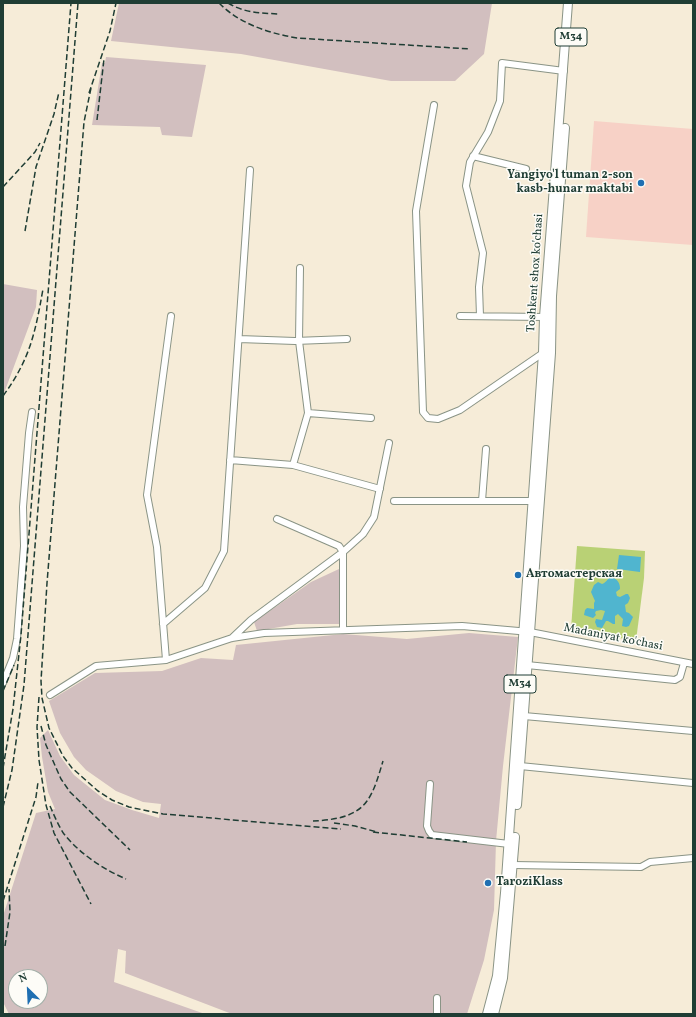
<!DOCTYPE html>
<html>
<head>
<meta charset="utf-8">
<style>
	body { margin:0 }
	#map { position:relative; width:696px; height:1017px; overflow:hidden; background:#f6ecd8; font-family:Vollkorn,serif }
	canvas { display:block }
	.frame { position:absolute; inset:0; border:4px solid #1f3d34; pointer-events:none }
	.north { position:absolute; left:8px; top:969px; width:40px; height:40px; box-sizing:border-box; background:#fdfcf7; border:1px solid #a4b0a9; border-radius:50%; rotate:336deg; font-size:11px; font-weight:700; line-height:16px; text-align:center; color:#1f3d34 }
	.north::after { content:''; display:block; margin:auto; width:14px; height:18px; background:#1f6fb2; clip-path:polygon(50% 0,100% 100%,50% 72%,0 100%) }
</style>
</head>
<body>
<div id="map">
<canvas width="696" height="1017"></canvas>
<div class="frame"></div>
<div class="north">N</div>
</div>
<script>
const c = document.querySelector('canvas').getContext('2d');
c.lineJoin = 'round';
function fillPath(path, color) { c.fillStyle = color; c.fill(path, 'evenodd'); }
function trace(path, color, width, dash) { c.strokeStyle = color; c.lineWidth = width; c.lineCap = dash ? 'butt' : 'round'; c.setLineDash(dash || []); c.stroke(path); }
function write(font, color, halo, rows, align = 'center') {
  c.font = font + ' Vollkorn,serif'; c.lineWidth = 3; c.setLineDash([]); c.textBaseline = 'middle'; c.strokeStyle = halo; c.fillStyle = color; for (const [text, x, y, turn = 0] of rows) {
    c.save(); c.translate(x, y); c.rotate((+turn || 0) * Math.PI / 180); c.textAlign = isNaN(turn) ? turn : align; if (halo) c.strokeText(text, 0, 0); c.fillText(text, 0, 0); c.restore();
  }
}
fillPath(new Path2D(`
	M594,121L693,129V245L586,237Z`), '#f7d1c6');
fillPath(new Path2D(`
	M119,3H492L484,54L455,81H391L241,54L111,41Z
	M106,57L206,65L192,137L162,135L160,127L92,125L102,63H105Z
	M3,284L37,290L36,307L3,396Z
	M339,569L340,624H297L257,631L254,622L311,582Z
	M469,633L518,637L503,766L496,841L494,910L484,960L467,1014H232L125,973L126,951L118,949L114,982L205,1014H9L3,1002V916L36,813L55,809L48,792L42,757L40,738L48,730L60,756L74,775L105,800L132,810L159,818L161,804L143,802L116,791L86,770L74,757L60,733L49,701L95,673L162,671L201,658L233,660L236,645L343,634L407,639ZM16,977H40V1001H16Z`), '#d2bfbf');
fillPath(new Path2D(`
	M577,546L645,551L644,578L636,641L571,629Z`), '#b9d175');
fillPath(new Path2D(`
	M619,555L641,557L640,572L617,569Z
	M611,577C617,579 620,582 620,589L616,592L617,596L620,597L626,594H628L630,598L628,603L625,605L626,612L629,613L633,617L629,626L626,627L622,626L623,619L618,614L615,616V624H613L608,621H606L602,628L597,627L595,622L596,619L602,620L605,611L601,610L596,611L595,613L596,615L593,618L584,615L585,610L587,608L594,609V603L595,601L591,592L594,585L598,582L602,584C606,583 607,579 611,577Z`), '#50b5cf');
const minor = new Path2D(`
	M434,105L416,211L423,412L428,418L438,419L460,410L543,353
	M473,156L526,169
	M460,316L544,317
	M480,316L479,287L483,253L466,186L470,162L488,132L500,101L502,63L564,71
	M239,339L295,341L347,339
	M308,413L371,418
	M230,460L293,465L380,489
	M293,465L308,413L299,341L300,268
	M394,501H532
	M482,501L486,449
	M277,519L339,546L343,552V630
	M163,624L205,588L224,551L250,170
	M232,638L251,620L343,552L363,534L374,517L389,443
	M166,660L157,547L147,495L171,316
	M527,665L675,680L680,677L684,663
	M3,683L13,658L17,639L24,546L23,507L29,433L32,412
	M50,695L96,666L166,660L232,638L264,633L462,626L530,632L693,664
	M524,716L693,731
	M520,766L693,783
	M430,784L427,826L429,831L432,835L509,844
	M513,865L641,867L650,862L693,858
	M437,998V1014`);
const major = new Path2D(`
	M517,805L551,353L552,296L565,128
	M487,1014L497,976L505,893L543,353L544,317L568,3
	M494,1014L503,978L515,837`);
trace(minor, '#8a9486', 8);
trace(major, '#8a9486', 10);
trace(minor, '#fff', 6);
trace(major, '#fff', 8);
trace(new Path2D(`
	M219,3C240,24 268,33 297,38L470,49
	M228,3C244,13 261,13 279,14
	M91,88L84,122L47,583L41,681L42,698L49,728L63,756L72,768L98,791L112,800L129,807L163,814L341,829
	M89,93L110,31L116,3
	M97,120L104,59
	M3,187L35,152L40,143
	M25,231L36,167L54,114L59,92
	M3,396C30,359 35,334 43,289
	M3,691L14,665
	M39,697L37,727L39,760L46,805L54,833L91,904
	M41,726L46,745L61,779L70,792L130,850
	M3,768L13,709L21,635L71,3
	M50,806C54,815 58,825 64,834C80,854 103,869 126,879
	M3,807L12,770L24,685L78,3
	M313,821C331,820 355,818 367,801C375,790 379,774 383,761
	M334,823L355,826L377,832
	M373,832L467,842
	M3,901L36,797L38,782
	M5,946L10,912L9,889`), '#1f3d34', 1.5, [6, 3]);
for (const [x, y, r, color] of [
	[641,183,4,"#1f6fb2"],
	[518,575,4,"#1f6fb2"],
	[488,883,4,"#1f6fb2"]
]) { const dot = new Path2D(); dot.arc(x, y, r, 0, 2 * Math.PI); c.fillStyle = color; c.fill(dot); trace(dot, '#fdfcf7', 1.5); }
for (const [x, y, w] of [
	[571,37,32],
	[520,684,32]
]) { const box = new Path2D(); box.roundRect(x - w / 2, y - 9, w, 18, 3); c.fillStyle = '#fdfcf7'; c.fill(box); trace(box, '#1f3d34', 1); }
write('bold 11px', '#1f3d34', null, [
	["M34",571,37],
	["M34",520,684]
]);
write('bold 12px', '#1f3d34', '#fdfcf7', [
	["Yangiyo'l tuman 2-son",633,176,"right"],
	["kasb-hunar maktabi",633,190,"right"],
	["Автомастерская",526,575],
	["TaroziKlass",496,883]
], 'left');
write('12px', '#1f3d34', '#fdfcf7', [
	["Toshkent shox ko'chasi",536,273,-86],
	["Madaniyat ko'chasi",613,638,11]
]);
</script>
</body>
</html>
